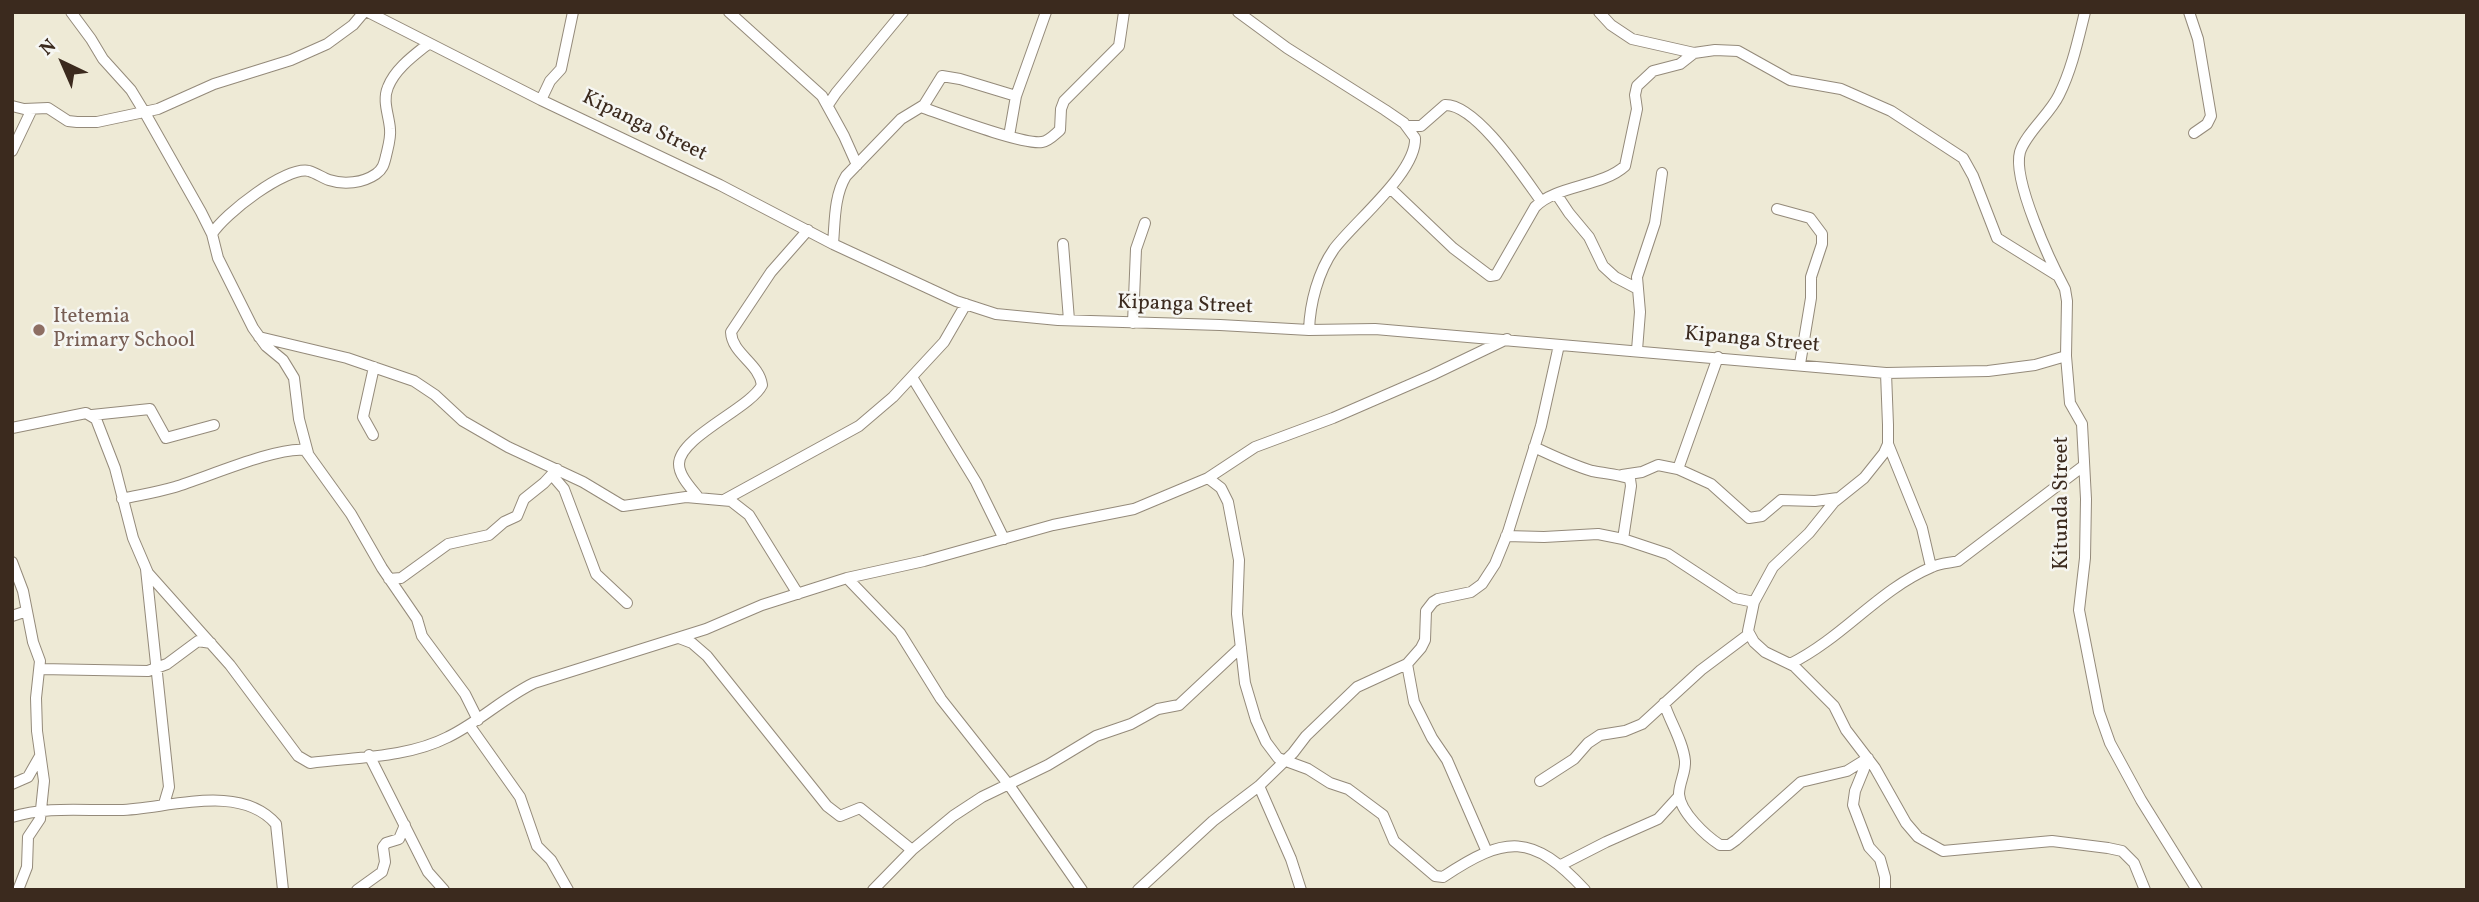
<!DOCTYPE html>
<html>
<head>
<meta charset="utf-8">
<style>
	body { margin:0 }
	#map { position:relative; width:2479px; height:902px; overflow:hidden; background:#eeead6; font-family:Vollkorn,serif }
	canvas { display:block }
	.frame { position:absolute; inset:0; border:14px solid #3b2a1e; pointer-events:none }
	.north { position:absolute; left:28px; top:28px; width:70px; height:70px; -webkit-text-stroke:5px #f6f6f2; paint-order:stroke; rotate:316deg; font-size:19px; font-weight:700; line-height:28px; text-align:center; color:#3b2a1e }
	.north::after { content:''; display:block; margin:auto; width:24px; height:32px; background:#3b2a1e; clip-path:polygon(50% 0,100% 100%,50% 72%,0 100%) }
</style>
</head>
<body>
<div id="map">
<canvas width="2479" height="902"></canvas>
<div class="frame"></div>
<div class="north">N</div>
</div>
<script>
const c = document.querySelector('canvas').getContext('2d');
c.lineJoin = 'round';
function trace(path, color, width, dash) { c.strokeStyle = color; c.lineWidth = width; c.lineCap = dash ? 'butt' : 'round'; c.setLineDash(dash || []); c.stroke(path); }
function write(font, color, halo, rows, align = 'center') {
  c.font = font + ' Vollkorn,serif'; c.lineWidth = 5; c.setLineDash([]); c.textBaseline = 'middle'; c.strokeStyle = halo; c.fillStyle = color; for (const [text, x, y, turn = 0] of rows) {
    c.save(); c.translate(x, y); c.rotate((+turn || 0) * Math.PI / 180); c.textAlign = isNaN(turn) ? turn : align; if (halo) c.strokeText(text, 0, 0); c.fillText(text, 0, 0); c.restore();
  }
}
const minor = new Path2D(`
	M71,12L91,39L103,59L131,90L145,113L201,212L212,234L218,258L253,328L266,346L283,360L294,378L299,419L308,453
	M368,12L541,100L720,185L833,244L956,301L996,314L1058,320L1220,325L1309,330L1375,329L1886,373L1988,371L2035,365L2066,356
	M729,12L822,96L844,136L857,165
	M1238,12L1287,48L1385,110L1404,123L1415,138C1417,172 1354,222 1334,249C1318,272 1310,303 1309,330
	M1599,12L1611,25L1632,39L1694,53L1715,50L1738,51L1790,80L1841,89L1891,111L1963,158L1973,176L1997,238L2058,276
	M2085,12C2078,40 2072,69 2059,95C2050,114 2026,133 2020,152C2012,180 2051,263 2065,289L2067,301L2066,356L2070,403L2082,424L2086,499L2085,558L2079,610L2099,712L2110,743L2141,800L2197,890
	M2189,12L2198,39L2211,116L2207,124L2194,133
	M541,100L550,81L561,69L573,12
	M828,105L836,93L903,12
	M12,106L24,109L48,108L68,121L77,122H97L158,109L214,84L291,60L327,44L353,25L364,12
	M921,107C944,115 1022,145 1042,142C1049,141 1055,134 1060,130L1061,109L1064,101L1119,46L1124,12
	M1407,126H1421L1445,105C1476,104 1523,176 1541,201
	M1009,136L1016,96L1046,12
	M12,151L32,109
	M1390,188L1453,248L1490,276L1496,275L1535,207C1556,185 1602,187 1625,166L1637,109L1635,95L1637,86L1653,71L1680,64L1694,53
	M1557,195L1569,213L1589,237L1603,266L1615,277L1636,288
	M1777,209L1810,218L1822,234V244L1811,277V298L1800,364
	M212,234C224,214 286,166 309,171C316,173 323,178 329,180C344,185 363,183 376,174C383,169 384,164 386,156C388,147 391,138 390,129C389,115 382,101 388,87C395,69 413,56 428,44
	M833,244C835,221 834,196 846,176L901,119L924,105L942,76L960,79L1016,96
	M1063,244L1069,320
	M1133,323L1136,249L1145,223
	M259,337L347,358L414,381L435,395L463,421L508,447L583,482L623,506L686,497L731,501L749,515L798,594
	M1637,350L1640,312L1637,277L1655,223L1662,173
	M1886,373L1888,425V444L1884,453L1864,478L1834,502L1809,533L1773,567L1754,602L1748,631L1754,642L1765,652L1794,666L1834,706L1846,730L1875,768L1906,823L1918,837L1943,851L2052,841L2108,848L2122,851L2134,863L2145,890
	M912,377L976,482L1004,539
	M92,415L150,409L166,438L214,425
	M12,428L86,413L96,419L115,468L133,538L148,573L230,665L298,756L310,763C355,757 407,758 448,737C479,722 503,698 534,683L706,629L762,605L847,578L924,561L1053,525L1134,509L1208,478L1255,447L1333,418L1432,375L1507,339
	M373,435L363,417L374,367
	M1888,444L1922,528L1931,567
	M1534,447C1553,456 1572,465 1592,471C1602,473 1623,475 1630,479L1631,486L1623,539
	M1678,469L1718,357
	M552,475L564,489L596,574L627,603
	M1622,475L1642,472L1658,465L1678,469L1711,484L1749,518L1762,516L1781,500L1815,501L1838,498
	M1208,478L1221,488L1228,502L1239,560L1237,614L1245,683L1256,720L1266,742L1278,758L1308,769L1330,783L1348,789L1383,815L1394,841L1435,876L1443,877C1506,835 1532,833 1585,890
	M698,497C691,488 679,476 679,464C679,437 751,408 762,385C759,363 732,354 731,332L771,272L808,230
	M122,499C140,495 158,492 175,487C205,478 278,446 305,450L351,514L382,568L417,619L422,636L465,694L478,720
	M724,500L859,426L893,397L944,342L966,304
	M1506,536L1544,537L1598,534L1623,539L1668,554L1735,598L1754,602
	M12,562L23,591L33,642L40,661L36,698L37,731L44,781L40,819L28,837L27,867L18,890
	M146,569L169,787L164,804
	M847,578L900,633L941,699L1009,785L1082,890
	M389,579L401,578L448,544L489,535L504,522L517,516L524,499L544,483L557,469
	M12,616L27,611
	M679,638L692,643L707,656L827,806L840,816L860,808L912,850
	M1407,664L1414,702L1432,738L1447,760L1487,852
	M1790,664C1844,637 1878,590 1932,567C1940,563 1950,563 1958,561L2082,467
	M40,669L148,671L167,664L198,641L211,643
	M1664,703C1670,722 1683,741 1685,761C1686,772 1679,783 1679,794C1680,812 1706,836 1720,845H1729L1736,840L1801,782L1847,771L1868,758
	M469,725L520,797L537,846L551,860L568,890
	M369,755L428,872L444,890
	M1864,760V769L1855,791L1853,805L1869,847L1880,859L1885,877V890
	M1540,781L1574,759L1588,743L1600,735L1625,731L1642,724L1701,670L1749,634
	M12,784L28,777L40,756
	M1259,786L1291,859L1301,890
	M12,817C47,806 84,811 120,810C166,809 240,782 276,824L283,890
	M1561,865L1606,842L1658,819L1679,796
	M357,890L382,872L385,862L383,847L386,843L399,839L405,825
	M873,890L912,850L953,816L982,797L1048,765L1096,736L1131,724L1158,709L1179,705L1241,647
	M1138,890L1213,821L1259,786L1293,753L1306,736L1357,687L1407,664L1421,648L1425,640L1426,611L1433,602L1438,599L1471,592L1482,584L1495,564L1508,532L1541,426L1559,345`);
trace(minor, '#948a7a', 12);
trace(minor, '#fff', 10);
for (const [x, y, r, color] of [
	[39,330,7,"#8d6e63"]
]) { const dot = new Path2D(); dot.arc(x, y, r, 0, 2 * Math.PI); c.fillStyle = color; c.fill(dot); trace(dot, '#f6f6f2', 2.5); }
write('21px', '#3b2a1e', '#f6f6f2', [
	["Kipanga Street",644,127,26],
	["Kipanga Street",1185,306,2],
	["Kipanga Street",1752,341,5],
	["Kitunda Street",2063,503,-90]
]);
write('21px', '#785e54', '#f6f6f2', [
	["Itetemia",53,318],
	["Primary School",53,342]
], 'left');
</script>
</body>
</html>
